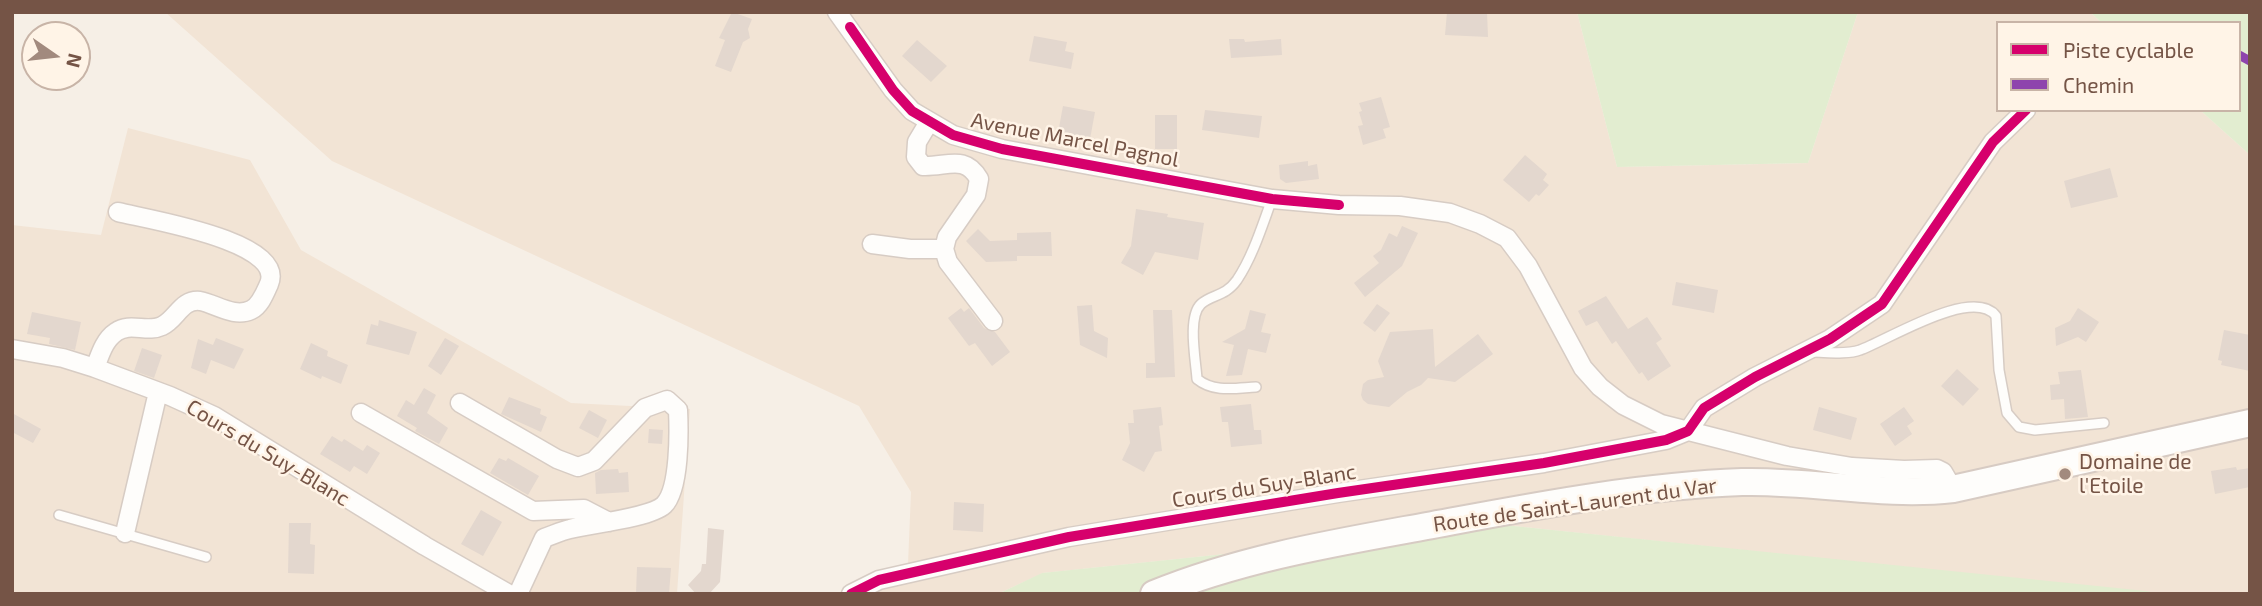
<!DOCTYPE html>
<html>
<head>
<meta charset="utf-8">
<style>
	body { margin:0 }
	#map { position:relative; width:2262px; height:606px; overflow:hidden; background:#f6efe6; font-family:"Exo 2",sans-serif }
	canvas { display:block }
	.frame { position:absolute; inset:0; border:14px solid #755446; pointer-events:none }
	.legend { position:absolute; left:1996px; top:21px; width:245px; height:91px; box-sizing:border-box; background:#fff4e7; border:2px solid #c8b4a7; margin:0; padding:9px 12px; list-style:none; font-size:21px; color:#755446 }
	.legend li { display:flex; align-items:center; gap:14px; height:35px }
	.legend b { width:35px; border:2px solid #c8b4a7 }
	.north { position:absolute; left:21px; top:21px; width:70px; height:70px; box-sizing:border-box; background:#fff4e7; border:2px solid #c8b4a7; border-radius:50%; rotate:104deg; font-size:19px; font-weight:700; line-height:28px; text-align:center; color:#755446 }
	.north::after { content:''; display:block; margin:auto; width:24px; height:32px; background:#a28a7e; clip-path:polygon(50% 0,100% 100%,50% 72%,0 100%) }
</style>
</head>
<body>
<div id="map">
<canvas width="2262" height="606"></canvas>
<div class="frame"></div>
<ul class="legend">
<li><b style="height:9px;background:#d6006c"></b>Piste cyclable</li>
<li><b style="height:9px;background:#8e44ad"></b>Chemin</li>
</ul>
<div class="north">N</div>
</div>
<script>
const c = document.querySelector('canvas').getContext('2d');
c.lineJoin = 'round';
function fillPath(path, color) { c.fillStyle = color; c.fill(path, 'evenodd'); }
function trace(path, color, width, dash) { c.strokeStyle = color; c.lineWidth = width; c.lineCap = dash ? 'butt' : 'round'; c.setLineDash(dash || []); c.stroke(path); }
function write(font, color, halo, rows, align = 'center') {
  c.font = font + ' "Exo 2",sans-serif'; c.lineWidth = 5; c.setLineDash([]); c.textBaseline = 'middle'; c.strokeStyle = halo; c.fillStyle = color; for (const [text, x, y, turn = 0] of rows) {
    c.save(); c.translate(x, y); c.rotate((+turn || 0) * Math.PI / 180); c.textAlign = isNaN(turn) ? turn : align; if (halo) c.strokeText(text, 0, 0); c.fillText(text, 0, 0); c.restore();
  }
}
fillPath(new Path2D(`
	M165,12H1577L1617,167L1808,163L1858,12H2090L2102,23H1998V110H2200L2250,155V594H2161L1504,525L1043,573L998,594H838L908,564L911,492L859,406L332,161Z
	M128,128L250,160L301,250L571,403L690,409L677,594H12V225L101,235Z`), '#f2e4d5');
fillPath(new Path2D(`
	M1577,12H1858L1808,163L1617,167Z
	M2090,12H2250V155L2200,110H2239V23H2102Z
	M1504,525L2146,591L2161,594H998L1042,573Z`), '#e2edd0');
fillPath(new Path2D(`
	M732,12L752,19L748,29L750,38L743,42L731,72L715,66L725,40L719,38Z
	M1447,12H1487L1488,37L1445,35Z
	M1034,36L1067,42L1065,51L1074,53L1071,69L1029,61Z
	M1229,39H1244L1245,42L1281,39L1282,55L1231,58Z
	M917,40L947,66L931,82L902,56Z
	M1381,97L1390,127L1383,129L1386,138L1363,145L1358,126L1363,125L1359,112L1362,111L1359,103Z
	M1063,106L1095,112L1090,139L1058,133Z
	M1205,110L1262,116L1259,138L1202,130Z
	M1155,115H1177V149H1155Z
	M1525,155L1547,174L1543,180L1549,185L1539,196L1536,194L1529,202L1503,180Z
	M1308,161V166L1317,164L1319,179L1286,183L1280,179L1279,165Z
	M2110,168L2118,197L2071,208L2064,181Z
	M1136,209L1168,214L1167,217L1204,223L1198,260L1155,252L1143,275L1121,263L1131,246Z
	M1402,226L1418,233L1402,266L1365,297L1354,283L1379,263L1373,256L1381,250L1389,233L1397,237Z
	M978,229L990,241L1017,240V233L1051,232L1052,256H1017V261L986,262L966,241Z
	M1676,282L1718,290L1714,313L1672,305Z
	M1606,296L1628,329L1647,317L1662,339L1656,343L1671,366L1648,381L1642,372L1639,374L1616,341L1612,344L1597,321L1586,326L1578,311Z
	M1377,304L1390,313L1375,332L1363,323Z
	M1092,305L1094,331L1108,338L1107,358L1080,345L1077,306Z
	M961,308L964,312L969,308L984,328L995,332L1010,352L992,366L975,343L969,346L948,318Z
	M2078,308L2099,322L2086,342L2078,337L2056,346L2055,328L2070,321Z
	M1153,310H1172L1175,377L1146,378V363H1155Z
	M1250,310L1266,314L1261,332L1271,334L1266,353L1248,349L1242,375L1226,376L1234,345L1222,342L1245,329Z
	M32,312L81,322L75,350L49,344L50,338L27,334Z
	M379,320L417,332L409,355L366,344L371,324L378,326Z
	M1433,329L1435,367L1478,334L1493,354L1455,382L1428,378L1421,385L1407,392L1389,407L1368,404L1363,400L1361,395L1363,384L1368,380L1384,377L1378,361L1390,332Z
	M2224,330L2250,335V371L2221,365L2222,361L2218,360Z
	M216,338L244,349L234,369L211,360L206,374L191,368L198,339L213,345Z
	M445,338L459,346L441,375L428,366Z
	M311,343L328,351L327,356L348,365L341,384L322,376L321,379L300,369Z
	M142,348L162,355L154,378L134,371Z
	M1957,369L1979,389L1963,406L1941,386Z
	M2081,370L2088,417L2065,419L2064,399L2051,400L2050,385L2060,384L2058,372Z
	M424,388L436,395L427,413L448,428L439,444L415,431L417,428L397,416L406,400L414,405Z
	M509,397L541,409L540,414L547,417L541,432L501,414Z
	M1251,404L1254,430H1261L1262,444L1231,447L1228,422H1222L1220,407Z
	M1161,407L1163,425L1159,426L1162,451L1155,452L1144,472L1122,460L1130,443L1128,423H1134L1133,410Z
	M1819,407L1857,418L1851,440L1813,430Z
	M1904,407L1914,421L1907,426L1912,434L1895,446L1880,424Z
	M589,410L607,420L598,438L579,428Z
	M12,413L41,429L33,443L12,432Z
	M649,429L663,430L662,444L648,443Z
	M332,436L342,442L344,439L363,451L367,445L380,453L367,474L354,466L350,472L320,454Z
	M499,458L506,461L508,458L539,476L528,495L490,473Z
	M2236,467L2237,470L2250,468V487L2215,494L2211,471Z
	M618,469L619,473L628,472L629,492L596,494L595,473L601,470Z
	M954,502L984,504L983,532L953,530Z
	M481,510L502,522L483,556L461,544Z
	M289,523H311L310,544L315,545L314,574L288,573Z
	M708,528L724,530L720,582L709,594H696L688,585L701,571L702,564H706Z
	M637,567L671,568L669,594H636Z`), '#e3d7ce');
const lane = new Path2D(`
	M1811,352C1826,352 1847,355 1860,350C1888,340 1973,286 1996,316L1999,370L2007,413L2019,427L2035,430L2104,423
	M1256,387C1236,388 1214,393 1197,379C1196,362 1187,317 1201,304C1212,294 1225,297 1237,280C1253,256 1262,226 1272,199
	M59,515L206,557`);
const street = new Path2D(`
	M837,12L893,90L912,111L953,135L1002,149L1272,199L1339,205L1400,206L1450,213L1480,224L1507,238L1528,266L1583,368L1600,387L1623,405L1661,424L1787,456L1852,467L1904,470L1937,469L1943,472L1953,489
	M929,122L917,142L916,157L923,166C947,167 965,154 979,179L976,195L947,237L944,249L948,262L993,321
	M872,244L910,249H944
	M12,349L63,358L95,368L170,396L214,416L425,546L509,594
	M95,368C100,355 104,340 116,332C130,322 147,333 162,326C177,319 181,299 200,301C216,304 234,318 251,310C260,306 265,293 269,284C287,241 145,219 118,212
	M460,403L557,459L578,467L594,461L645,408L667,400L678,410C679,431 680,489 664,505C650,518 590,524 570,529C561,531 553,535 544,538L518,594
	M361,413L533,511L584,509L609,522
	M125,533L158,392
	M851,594L879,580L1069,537L1338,493L1544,463L1666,440L1688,431L1704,408L1755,377L1830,339L1882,304L1993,142L2026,110`);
const secondary = new Path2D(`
	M1154,594C1242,558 1334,543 1427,526C1530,507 1636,486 1742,482C1812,480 1883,497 1953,489L2250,423`);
trace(lane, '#d7ccc4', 12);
trace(street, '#d7ccc4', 21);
trace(secondary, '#d7cbc3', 30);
trace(lane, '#fefdfb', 9);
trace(street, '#fefdfb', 18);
trace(secondary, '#fefdfb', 26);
trace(new Path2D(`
	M2239,55L2250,61`), '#8e44ad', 9, [18, 9]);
trace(new Path2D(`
	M850,27L893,90L912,111L953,135L1002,149L1272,199L1339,205
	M851,594L879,580L1069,537L1338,493L1544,463L1666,440L1688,431L1704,408L1755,377L1830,339L1882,304L1993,142L2026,110`), '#d6006c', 10);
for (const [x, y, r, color] of [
	[2065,474,7,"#a28a7e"]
]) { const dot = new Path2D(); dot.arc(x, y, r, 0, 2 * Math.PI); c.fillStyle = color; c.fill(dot); trace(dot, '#fff4e7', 2.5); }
write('21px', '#755446', '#fff4e7', [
	["Avenue Marcel Pagnol",1075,140,11],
	["Cours du Suy-Blanc",268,453,31],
	["Cours du Suy-Blanc",1264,486,-9],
	["Route de Saint-Laurent du Var",1575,505,-8]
]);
write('21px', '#755446', '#fff4e7', [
	["Domaine de",2079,462],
	["l'Etoile",2079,486]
], 'left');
</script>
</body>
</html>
